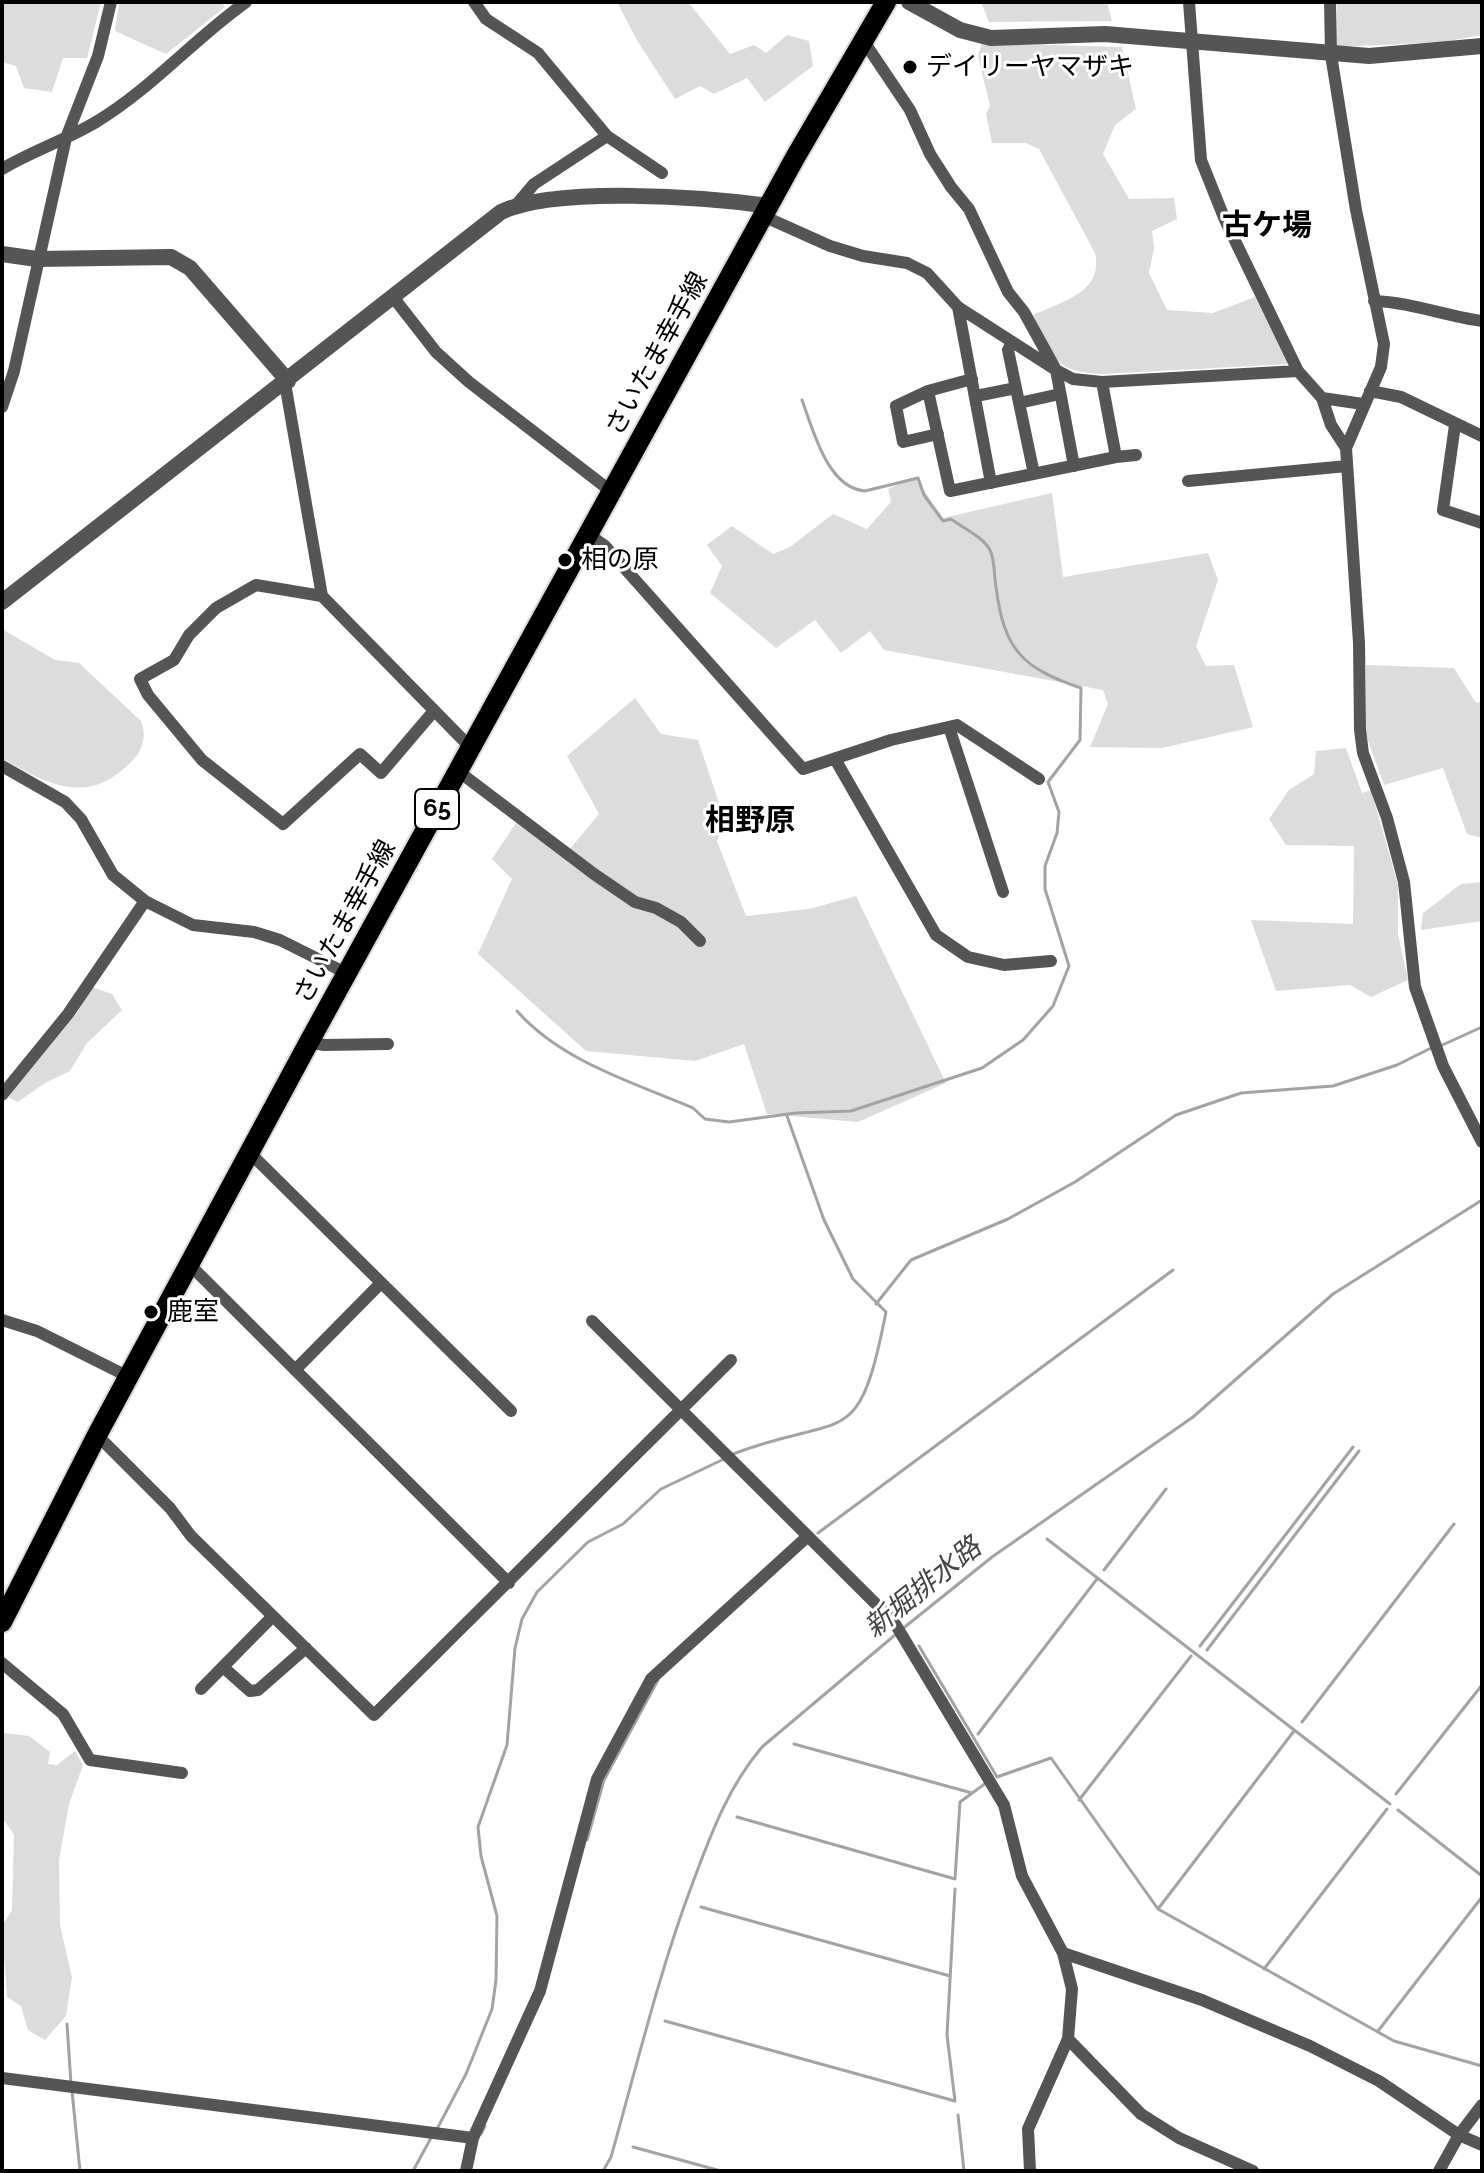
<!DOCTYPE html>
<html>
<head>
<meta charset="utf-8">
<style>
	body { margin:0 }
	#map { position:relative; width:1484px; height:2173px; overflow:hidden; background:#fff; font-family:Raleway,sans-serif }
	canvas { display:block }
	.frame { position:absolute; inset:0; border:4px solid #000; pointer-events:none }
</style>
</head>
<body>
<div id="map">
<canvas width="1484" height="2173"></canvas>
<div class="frame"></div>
</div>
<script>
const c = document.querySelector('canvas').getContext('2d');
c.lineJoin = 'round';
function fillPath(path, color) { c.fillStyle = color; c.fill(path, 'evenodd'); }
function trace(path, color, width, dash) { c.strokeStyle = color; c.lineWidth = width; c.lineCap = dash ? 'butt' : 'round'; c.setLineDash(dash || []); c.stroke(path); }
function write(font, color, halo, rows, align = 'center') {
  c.font = font + ' Raleway,"Noto Sans JP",sans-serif'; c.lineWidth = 6; c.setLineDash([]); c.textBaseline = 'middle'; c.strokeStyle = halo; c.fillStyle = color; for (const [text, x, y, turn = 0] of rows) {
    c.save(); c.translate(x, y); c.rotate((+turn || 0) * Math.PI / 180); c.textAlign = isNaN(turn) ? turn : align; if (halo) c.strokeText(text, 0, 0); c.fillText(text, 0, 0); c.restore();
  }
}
fillPath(new Path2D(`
	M2,2H101L87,58H63L52,92L24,88L16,66L2,62Z
	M119,2H221L225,7L166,54L115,31Z
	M617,2H688L730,54L754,45L766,53L787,35L809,41L813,66L765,102L747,78L714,94L700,86L675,99L638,42Z
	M981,2H1107L1112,21L989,22Z
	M1337,2H1482V35L1443,42L1336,47Z
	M982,43L1122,47L1136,109L1115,125L1103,154L1129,199L1174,198L1177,219L1152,231L1154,249L1149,273L1167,310L1213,313L1255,297L1290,364L1102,374C1052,372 1053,355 1033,315C1063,301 1104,292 1095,253L1039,149L1026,143H992L986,114L990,106L978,56Z
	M915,477L943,518L1052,493L1063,577L1208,553L1218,580L1196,646L1206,666L1234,665L1253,727L1162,748L1090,747L1108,704L1103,690L884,650L870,631L841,653L815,620L776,648L710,593L722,566L707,545L732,526L773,554L790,547L833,514L867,529L891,502L888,489Z
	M2,629L55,660L79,663L141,721C147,736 143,750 132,761C89,806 50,786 2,758Z
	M1366,665L1454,668L1476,703L1482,701V838L1467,834L1443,768L1384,785L1366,735Z
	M635,698L661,734L698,740L725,821L717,841L746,916L809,909L856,896L946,1083L858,1122L767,1114L744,1044L695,1061L586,1051L478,954L512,879L492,859L516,823L564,856L599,814L567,756Z
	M1346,748L1362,793L1371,790L1398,885V934L1408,980L1371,997L1350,985L1276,991L1251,920L1353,924L1354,846L1286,845L1269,819L1289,790L1314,774L1316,751Z
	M1482,882V921L1421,930L1423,913L1461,884Z
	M92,987L112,994L122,1010L87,1043L70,1071L45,1083L18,1102L8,1097L77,1013Z
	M4,1733L29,1736L50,1752L48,1764L57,1765L75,1751L83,1765L69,1804L59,1860L60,1925L72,1978L66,2016L45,2040L28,2030L21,2006L7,1997L2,1926L12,1910L14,1835L2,1817Z`), '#dcdcdc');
trace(new Path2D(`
	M517,1011C561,1061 632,1082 693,1108L705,1119L729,1122L796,1113L851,1111L982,1068L1023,1040L1053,1006L1069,966L1045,889V866L1057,833L1059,812L1048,782L1080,740L1081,688C1022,668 1004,650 996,587C994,576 995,560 990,550C983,537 963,528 951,519L943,521L924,495L918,478L865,491C827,488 813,429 802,400
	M1438,1047L1482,1027
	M876,1304L911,1260L1008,1219L1075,1182L1176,1115L1241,1093L1333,1086L1397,1065L1431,1048
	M733,1454C847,1411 858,1454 886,1312L853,1279L824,1220L787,1116
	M818,1533L1173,1270
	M1047,1539L1390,1804
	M1104,1570L1166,1489
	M901,1630L992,1557L1193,1417L1333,1294L1482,1200
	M919,1646L997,1777L1051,1758L1158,1909L1394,2041L1482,2066
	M1200,1646L1353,1447
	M1207,1650L1359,1451
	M1302,1722L1454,1524
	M978,1734L1097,1579
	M794,1744L972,1793
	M1396,1794L1482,1685
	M1079,1800L1191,1656
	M1398,1810L1482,1876
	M737,1817L955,1879L960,1802L986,1783
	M587,1840L604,1780L658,1680
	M701,1907L950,1976
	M1158,1909L1294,1731
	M1264,1969L1387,1809
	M665,2021L955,2101L947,2035L955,1889
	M67,2024L71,2084
	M1378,2031L1482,1897
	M72,2091L80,2171
	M958,2115L964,2171
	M437,2129L466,2074L492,2009L496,1980L497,1916L481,1856L478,1827L507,1745L515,1648L522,1619L537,1592L588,1542L623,1524L661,1489L724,1459
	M481,2134L485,2126
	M633,2147L721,2171
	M413,2171L432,2136
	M603,2171L611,2157C637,2065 659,1972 693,1882C711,1834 728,1787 762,1747L895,1635`), '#a3a3a3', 3);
const primary = new Path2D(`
	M2,1622L97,1435L309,1042L796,156L886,2`);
trace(primary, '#dbdbdb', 24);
trace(new Path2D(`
	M474,2L486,19L538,53L607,136
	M1189,2L1201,160L1225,220L1298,371L1322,398L1331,425L1346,448
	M1330,2L1331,55L1356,210L1384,344L1381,367L1346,448L1359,643L1360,730L1363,753L1387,818L1404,882L1415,987L1443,1066L1482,1142
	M863,40L910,110L930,154L951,187L969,209L1008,292L1024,312L1056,370L1074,466
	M2,169C32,151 66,140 96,122C151,89 194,39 246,2
	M517,204L534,184L607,136L662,173
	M763,216L830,246L863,256L907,263L927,273L958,307L1056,370L1073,379L1102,382L1298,371
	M393,297L436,352L469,382L612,492
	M1374,301C1410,302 1445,316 1482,321
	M958,307L991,483
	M1012,343L1008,350L1034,474
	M285,383L322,596L471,748
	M928,391L950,491L1116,457L1102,382
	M1370,391L1401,397L1482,436
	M976,396L1016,388
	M1322,398L1363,404
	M1019,403L1060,394
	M2,407L14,371L66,138L98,56L111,2
	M1455,425L1443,510L1482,523
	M938,434L903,442L896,406L928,391L972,379
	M1116,457L1136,455
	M1188,481L1347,466
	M588,534L605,546L803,769L891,740L957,725L1039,779
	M322,596L256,585L216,608L189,635L174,660L140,679L148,695L202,760L283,824L360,754L381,773L433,712
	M949,727L1003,892
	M835,759L936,935L968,957L1004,965L1051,961
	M2,766L65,802L81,819L113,875L145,901L193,925L254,932L280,940L346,973
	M458,771L594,874L635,902L656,908L681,922L700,941
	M309,1042L324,1045L388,1044
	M2,1095L68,1014L145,901
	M249,1152L511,1411
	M189,1264L509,1583
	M2,1320L37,1331L129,1377
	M592,1321L894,1622L1004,1805L1022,1876L1063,1953L1072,1989L1068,2039L1028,2129L1030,2171
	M295,1370L381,1283
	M97,1435L170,1508L191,1536L374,1715L731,1360
	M2,1663L63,1714L90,1760L182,1773
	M223,1667L250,1691L258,1690L306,1648
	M201,1689L273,1616
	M1063,1953L1202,2000L1310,2046L1379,2081L1459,2135L1482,2145
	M1068,2039L1141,2114L1179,2138L1253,2171
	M2,2078L473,2138
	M466,2171L473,2138L540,1991L597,1779L651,1679L808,1536
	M1439,2171L1459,2135L1482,2105`), '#555', 12);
trace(new Path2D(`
	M909,2L960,30L991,38L1105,34L1369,56L1482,46
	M2,254L37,259L171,257L190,268L288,381
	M2,602L501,212C556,186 706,197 769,206`), '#555', 16);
trace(primary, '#000', 20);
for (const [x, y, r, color] of [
	[910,67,8,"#000"],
	[565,560,8,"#000"],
	[151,1312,8,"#000"]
]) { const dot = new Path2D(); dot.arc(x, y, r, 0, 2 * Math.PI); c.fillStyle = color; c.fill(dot); trace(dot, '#fff', 3); }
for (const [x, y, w] of [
	[437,809,44]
]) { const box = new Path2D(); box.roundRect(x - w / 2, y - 20, w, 40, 6); c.fillStyle = '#fff'; c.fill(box); trace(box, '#000', 2); }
write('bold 24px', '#000', null, [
	["65",437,809]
]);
write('26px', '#000', '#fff', [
	["デイリーヤマザキ",926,67],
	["相の原",581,560],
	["鹿室",167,1312]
], 'left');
write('26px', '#000', '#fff', [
	["さいたま幸手線",657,354,-61],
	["さいたま幸手線",345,922,-61]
]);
write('italic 28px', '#444', '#fff', [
	["新堀排水路",923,1588,-39]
]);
write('bold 30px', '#000', '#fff', [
	["古ケ場",1267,226],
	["相野原",750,821]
]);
</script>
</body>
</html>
